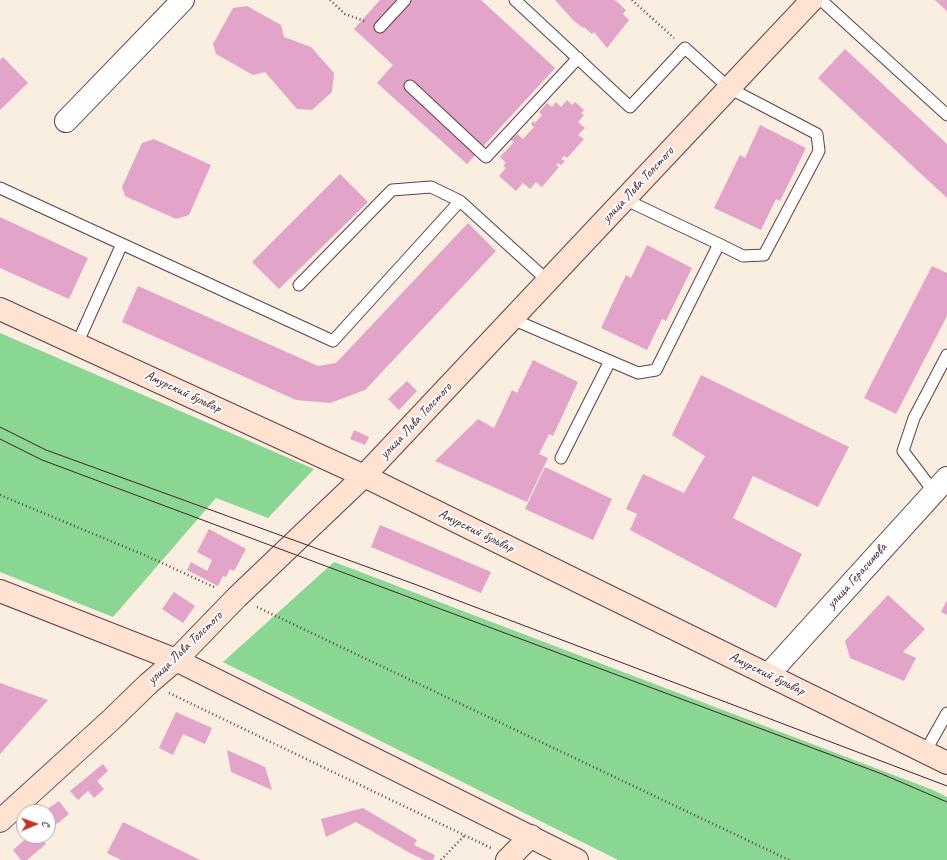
<!DOCTYPE html>
<html>
<head>
<meta charset="utf-8">
<style>
	body { margin:0 }
	#map { position:relative; width:947px; height:860px; overflow:hidden; background:#faeee0; font-family:Caveat,sans-serif }
	canvas { display:block }
	.north { position:absolute; left:16px; top:804px; width:40px; height:40px; box-sizing:border-box; background:#fff; border:1px solid #b7a5aa; border-radius:50%; rotate:88deg; font-size:11px; font-weight:700; line-height:16px; text-align:center; color:#4a1f2b }
	.north::after { content:''; display:block; margin:auto; width:14px; height:18px; background:#c8321e; clip-path:polygon(50% 0,100% 100%,50% 72%,0 100%) }
</style>
</head>
<body>
<div id="map">
<canvas width="947" height="860"></canvas>
<div class="north">С</div>
</div>
<script>
const c = document.querySelector('canvas').getContext('2d');
c.lineJoin = 'round';
function fillPath(path, color) { c.fillStyle = color; c.fill(path, 'evenodd'); }
function trace(path, color, width, dash) { c.strokeStyle = color; c.lineWidth = width; c.lineCap = dash ? 'butt' : 'round'; c.setLineDash(dash || []); c.stroke(path); }
function write(font, color, halo, rows, align = 'center') {
  c.font = font + ' Caveat,sans-serif'; c.lineWidth = 4; c.setLineDash([]); c.textBaseline = 'middle'; c.strokeStyle = halo; c.fillStyle = color; for (const [text, x, y, turn = 0] of rows) {
    c.save(); c.translate(x, y); c.rotate((+turn || 0) * Math.PI / 180); c.textAlign = isNaN(turn) ? turn : align; if (halo) c.strokeText(text, 0, 0); c.fillText(text, 0, 0); c.restore();
  }
}
fillPath(new Path2D(`
	M0,333L314,469L268,518L216,498L113,617L0,572Z
	M334,562L933,790L947,797V860H618L223,662Z`), '#8ad693');
fillPath(new Path2D(`
	M380,0H481L555,68L467,164L377,83L393,65L354,29Z
	M555,0H615L626,10L623,14L629,20L607,48L594,32L592,34L584,27L583,28L573,20Z
	M935,0H947V11Z
	M247,6L281,25L284,37L311,47L334,73L332,92L312,110L297,109L265,72L253,75L216,54L213,44L233,8Z
	M845,49L947,144V198L818,78Z
	M3,57L28,83L0,110V60Z
	M567,100L572,105L575,102L584,110L581,113L584,115L578,122L585,128L578,135L584,139L567,158L564,156L561,159L565,161L561,165L558,163L556,165L559,167L542,187L536,182L530,189L523,183L516,191L499,176L506,168L503,166L506,163L500,157L514,142L511,140L517,134L523,139L534,127L531,124L533,121L535,123L542,115L539,112L547,103L552,107L556,102L561,107Z
	M760,125L806,148L780,201L776,199L761,230L714,208L740,155L745,158Z
	M154,139L211,165L189,215L176,219L125,196L122,187L142,143Z
	M340,174L368,202L279,289L252,262Z
	M0,217L88,258L69,299L0,268Z
	M468,223L496,251L365,390L330,403L296,400L122,322L138,286L318,366L336,363Z
	M647,245L692,268L666,321L662,319L647,350L601,328L626,275L631,278Z
	M932,266L947,273V316L896,414L864,398Z
	M533,360L578,382L553,436L549,434L539,454L548,458L527,502L435,461L478,419L494,428L512,390L517,393Z
	M701,375L849,447L818,507L753,476L733,518L802,554L776,608L630,530L637,514L626,509L643,474L684,493L705,456L672,435Z
	M407,381L417,391L399,410L388,399Z
	M354,430L369,437L365,445L350,439Z
	M545,467L612,499L593,540L525,509Z
	M380,525L491,572L481,593L371,547Z
	M209,529L246,549L234,571L230,569L226,577L223,576L218,586L187,570L191,562L207,571L212,560L197,552Z
	M174,592L195,606L183,623L162,609Z
	M888,595L925,629L903,652L916,658L904,681L850,658L845,641Z
	M947,600V615L941,612Z
	M0,683L48,700L0,754Z
	M176,712L212,728L205,744L183,734L173,755L159,748Z
	M227,750L265,767L272,790L231,772Z
	M103,764L108,771L97,781L104,789L94,798L88,791L78,800L70,791Z
	M59,801L69,814L57,824L46,810Z
	M363,808L417,840L414,845L435,855L433,860H424L410,853L356,822L326,837L321,819Z
	M123,822L200,860H121L107,853Z
	M29,836H39L46,844L27,860H21L13,850Z`), '#e2a4c8');
const lane = new Path2D(`
	M821,0L947,115
	M380,27L405,0
	M410,86L486,157L578,58
	M0,188L333,341L460,201L548,281
	M624,199L719,244
	M299,285L392,190L431,187L460,201
	M512,319L638,373L656,370L719,244L743,256L764,255L819,151L817,134L729,88L685,48L630,107L515,0
	M77,344L122,244
	M561,458L610,361
	M934,492L903,451L914,418L947,355
	M925,752L947,713`);
const street = new Path2D(`
	M66,121L183,0
	M768,675L947,478`);
const secondary = new Path2D(`
	M0,309L364,476L947,763
	M0,591L176,660L577,860
	M0,821L112,719L148,684L176,660L237,597L364,476L812,0
	M507,860L531,836`);
trace(lane, '#643e46', 13);
trace(street, '#643e46', 24);
trace(secondary, '#643e46', 24);
trace(new Path2D(`
	M330,0L345,14L367,22
	M632,0L674,38
	M0,495L149,557L216,588
	M257,607L789,860
	M169,693L491,848
	M441,860L464,836`), '#643e46', 2.5, [1, 3]);
trace(lane, '#fff', 11);
trace(street, '#fff', 22);
trace(secondary, '#fee3d2', 22);
trace(new Path2D(`
	M0,427L46,450L417,585L947,786
	M0,439L42,460L882,774L947,802`), '#4a1f2b', 1);
write('14px', '#4a1f2b', '#fff', [
	["улица Льва Толстого",638,185,-47],
	["Амурский бульвар",183,392,25],
	["улица Льва Толстого",416,421,-47],
	["Амурский бульвар",476,531,26],
	["улица Герасимова",857,576,-48],
	["улица Льва Толстого",185,648,-44],
	["Амурский бульвар",767,674,26]
]);
</script>
</body>
</html>
